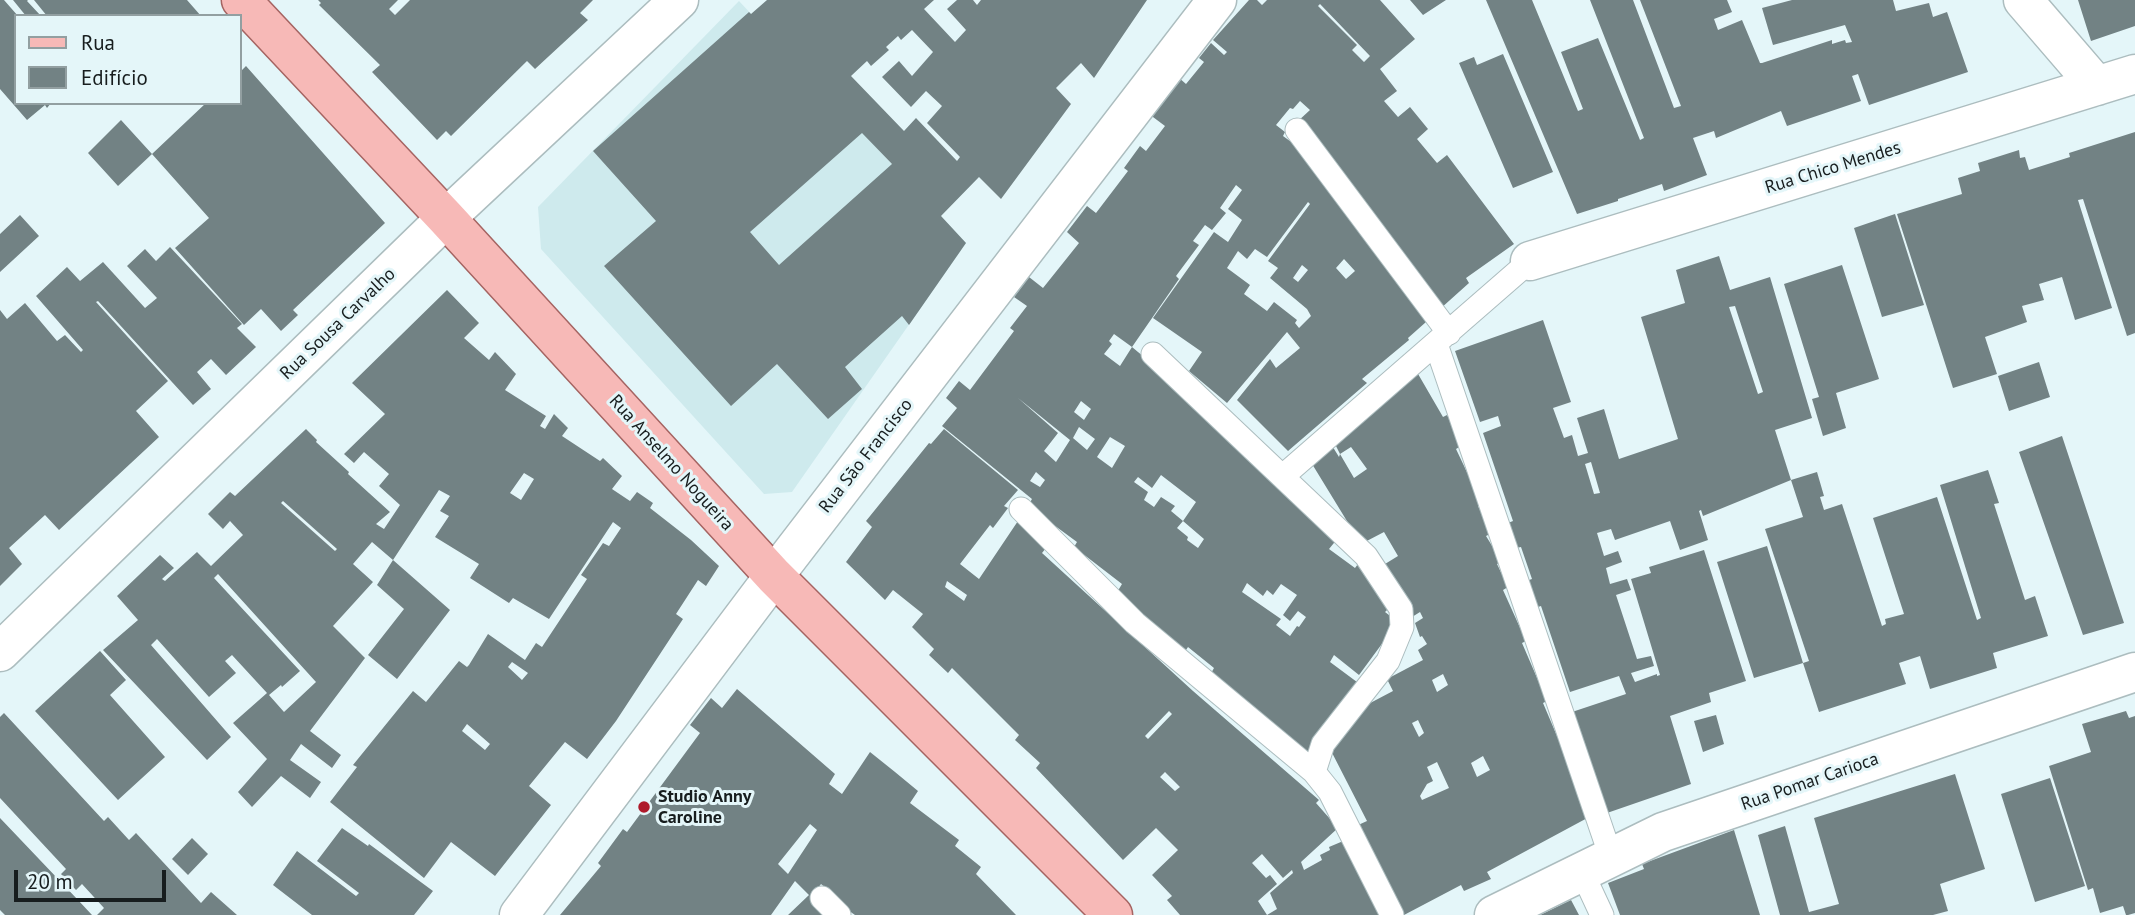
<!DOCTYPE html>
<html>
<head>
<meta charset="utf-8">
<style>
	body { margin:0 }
	#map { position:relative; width:2135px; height:915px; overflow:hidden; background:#e4f6f9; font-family:"PT Sans",sans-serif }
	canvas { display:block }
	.legend { position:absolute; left:14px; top:14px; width:228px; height:91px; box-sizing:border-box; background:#e4f6f9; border:2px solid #929fa1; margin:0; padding:9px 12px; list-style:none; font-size:21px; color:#171d1e }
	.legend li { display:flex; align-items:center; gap:14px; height:35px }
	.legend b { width:35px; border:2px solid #929fa1 }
	.scale { position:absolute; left:14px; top:870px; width:152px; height:32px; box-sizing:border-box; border:4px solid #171d1e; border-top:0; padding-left:9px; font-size:21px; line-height:24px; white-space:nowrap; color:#171d1e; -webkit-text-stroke:5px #e4f6f9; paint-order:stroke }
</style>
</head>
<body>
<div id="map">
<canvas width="2135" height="915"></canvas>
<ul class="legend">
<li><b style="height:9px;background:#f7b9b7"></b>Rua</li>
<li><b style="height:19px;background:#728284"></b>Edifício</li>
</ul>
<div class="scale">20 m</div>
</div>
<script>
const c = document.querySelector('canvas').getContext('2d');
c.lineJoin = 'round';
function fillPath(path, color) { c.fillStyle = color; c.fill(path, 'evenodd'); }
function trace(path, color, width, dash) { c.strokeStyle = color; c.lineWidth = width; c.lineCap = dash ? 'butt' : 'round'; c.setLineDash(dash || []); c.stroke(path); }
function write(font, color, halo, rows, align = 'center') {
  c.font = font + ' "PT Sans",sans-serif'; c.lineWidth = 6; c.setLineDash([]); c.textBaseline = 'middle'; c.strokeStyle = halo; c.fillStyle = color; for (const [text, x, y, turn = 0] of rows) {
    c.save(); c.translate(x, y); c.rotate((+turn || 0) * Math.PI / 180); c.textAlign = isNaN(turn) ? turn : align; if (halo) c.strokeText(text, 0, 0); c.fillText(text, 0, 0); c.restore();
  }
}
fillPath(new Path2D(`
	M739,1L966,243L792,492L764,494L541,249L538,207Z`), '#ceeaed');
fillPath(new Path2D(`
	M0,0H4L18,16H16V103H51L47,108L45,105L27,120L0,89Z
	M13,0H28L27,1L41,16H26Z
	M34,0H187L201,16H47Z
	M318,0H398L389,9L395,15L410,0H593L580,13L588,20L535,69L527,61L451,136L446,131L437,140L372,72L380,65L319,5L321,3Z
	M767,0H934L924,9L955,42L966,30L947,9L957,0H973L977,5L981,0H1147L1094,78L1081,63L1056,88L1071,104L1001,199L979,177L941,216L966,243L909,325L902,316L845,367L862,389L828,419L777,364L731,406L604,266L656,221L593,151L749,12L751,14ZM912,30L933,52L912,76L899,61L882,77L911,107L926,91L942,106L927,123L960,157L957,161L916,118L904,131L851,76L867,61L871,66L889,50L886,47L898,36L901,40ZM862,133L892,164L779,265L750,232Z
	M1249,0H1257L1262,5L1267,0H1380L1415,39L1380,69L1397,91L1384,101L1398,117L1410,107L1428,129L1417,139L1437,163L1447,155L1514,244L1466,278L1469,283L1440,309L1297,122L1310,110L1300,101L1293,109L1290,108L1276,125L1285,132L1283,136L1309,155L1326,181L1324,185L1348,205L1435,314L1408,338L1409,340L1362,379L1367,383L1288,451L1237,400L1270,359L1276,368L1300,348L1287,332L1227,403L1189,371L1202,352L1153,318L1214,232L1228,242L1242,220L1228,209L1242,190L1236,185L1220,208L1226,213L1212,230L1205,225L1193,241L1199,245L1176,276L1179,279L1132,347L1114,334L1109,341L1112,344L1104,354L1120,366L1132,347L1156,367L1338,538L1329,549L1355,568L1358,564L1392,605L1385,612L1398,622L1359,675L1334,655L1330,662L1361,685L1310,754L1209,677L1214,668L1188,647L1184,653L1116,594L1122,584L1074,547L1077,542L1028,506L1032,499L942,426L957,408L946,398L959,381L970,390L1014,331L1010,328L1027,306L1014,297L1029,277L1043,288L1079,243L1067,232L1087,206L1096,213L1128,171L1124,168L1140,146L1146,151L1165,126L1149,114L1178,77L1186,84L1204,62L1199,58L1211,43L1224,55L1227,52L1213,40ZM1320,4L1370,56L1364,62L1352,50L1357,45L1318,6ZM1308,202L1310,204L1268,261L1278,268L1270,278L1307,309L1311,316L1299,328L1295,323L1297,320L1274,302L1267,311L1244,294L1250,285L1227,268L1238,251L1247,259L1255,249L1267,257ZM1344,259L1355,271L1346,279L1336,268ZM1302,265L1308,270L1298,282L1293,278ZM1018,398L1070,440L1056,462L1044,451L1058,433ZM1081,401L1091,409L1084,420L1074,412ZM1079,427L1095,439L1087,450L1073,438ZM1110,437L1125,446L1112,468L1097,457ZM1036,472L1045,480L1040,487L1030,481ZM1161,475L1196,502L1183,521L1204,539L1198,548L1187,540L1188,537L1177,528L1183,521L1171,511L1175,506L1161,497L1154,507L1144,500L1148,492L1134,482L1138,477L1152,488ZM1247,583L1263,596L1267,590L1273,595L1281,584L1297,595L1283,615L1290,621L1298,611L1306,617L1299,627L1297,626L1290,636L1276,625L1281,619L1242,592Z
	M1410,0H1446L1423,15Z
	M1486,0H1532L1578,111L1583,109L1561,52L1598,38L1640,140L1644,138L1590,0H1633L1674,108L1681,106L1640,0H1727L1732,12L1714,19L1718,30L1742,20L1760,63H1762L1832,40V44L1845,40L1846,43L1852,42L1845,25L1773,45L1762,8L1792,0H1893L1896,11L1929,3L1933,17L1947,12L1968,72L1869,105L1858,74L1852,76L1861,101L1787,126L1781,111L1716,138L1714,131L1693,138L1707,175L1664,191L1662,184L1618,199V201L1577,214Z
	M2078,0H2135V26L2091,41Z
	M1503,54L1553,172L1513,188L1459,63L1474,57L1477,65Z
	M246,66L385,223L293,310L298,315L281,331L261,309L244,325L175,248L209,218L152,154L118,186L88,153L121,120L152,154L206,103H240V72Z
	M2135,132V333L2127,336L2083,199L2078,200L2112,308L2075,320L2062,277L2039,284L2044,300L2022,306L2027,322L1985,337L1997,374L1953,388L1897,214L1962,194L1958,178L1980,171L1978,163L2019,150L2020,158L2025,157L2029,170L2070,157L2069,153Z
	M1895,214L1924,305L1882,317L1854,228Z
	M20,215L39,236L0,272V234Z
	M170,247L242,324L237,328L256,347L226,375L211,359L197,372L211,389L193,405L98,301L96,302L168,381L136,411L159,437L59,530L45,515L9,548L22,564L0,586V310L7,319L25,303L57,341L65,335L81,352L83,350L36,296L67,267L80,281L103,262L145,308L157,298L127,266L145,249L156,261Z
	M1719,256L1730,290L1770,277L1812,418L1775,430L1791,480L1703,516L1701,510L1699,511L1708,540L1680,550L1670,521L1615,540L1611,529L1597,533L1604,556L1618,551L1622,562L1606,568L1610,584L1627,579L1631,590L1616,595L1637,659L1651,656L1654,666L1631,673L1635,682L1657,674V676L1660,675L1631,579L1651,573L1649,567L1704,550L1746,681L1709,693L1711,702L1670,716L1691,784L1607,813L1572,712L1626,694L1619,676L1570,692L1541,606L1535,608L1526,581L1532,579L1521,547L1516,548L1508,523L1513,521L1483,433L1501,426L1498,416L1480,422L1455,351L1543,320L1571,402L1553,408L1564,438L1572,435L1578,456L1588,453L1577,418L1604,409L1619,459L1678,439L1641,317L1685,303L1676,270ZM1735,306L1763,392L1758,394L1729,307ZM1591,462L1600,493L1594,494L1585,464Z
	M1842,265L1879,379L1836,393L1846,428L1823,436L1812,399L1819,397L1784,284Z
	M447,290L479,323L464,338L489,360L495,352L516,374L505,390L546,416L540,426L545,429L554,414L568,428L562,436L600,461L603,458L622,476L612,489L630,501L637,492L653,503L650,508L691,540L719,566L706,586L698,580L676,614L683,619L616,721L587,759L565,742L529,786L551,805L495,876L451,842L424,878L330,802L357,767L353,765L413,691L426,702L459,661L467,667L469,665L488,634L525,660L536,643L542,647L587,579L581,575L603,543L609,546L621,528L613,522L549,619L513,598L509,603L470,578L479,564L435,537L449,516L440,511L450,496L439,490L393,560L372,542L353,564L373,582L333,626L365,658L310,731L341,755L332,768L301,744L290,760L321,782L310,798L281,776L252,807L238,792L267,759L233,723L267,693L232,655L225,661L236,673L209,697L157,639L151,645L231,737L207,760L103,650L138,620L117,596L160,555L174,568L162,579L165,581L197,552L211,566L243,535L230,521L223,529L208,514L230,492L235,496L306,429L317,440L316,442L349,472L348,474L390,512L376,524L384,529L400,505L379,486L389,474L364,452L354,463L344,454L385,414L352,383ZM524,473L534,479L521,500L510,493ZM283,501L337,549L335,551L281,503ZM218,574L316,682L284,712L269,695L281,685L282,687L300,671L214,578ZM512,662L528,673L522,680L508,667ZM467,724L490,744L485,750L462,731Z
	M2039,362L2050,397L2009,411L1998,376Z
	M1414,367L1443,417L1447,415L1464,444L1456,449L1482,504L1478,506L1492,533L1486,536L1502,562L1497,564L1508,587L1503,590L1526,641L1522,643L1547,701L1543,703L1591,816L1487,872L1491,879L1464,891L1461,885L1404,915H1397L1356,826L1367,821L1326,741L1355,711L1393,691L1387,679L1423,660L1418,650L1427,644L1422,636L1420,637L1415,623L1423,618L1420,612L1412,617L1385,564L1398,556L1384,532L1361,544L1309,459L1331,444L1339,457L1340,454L1354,478L1367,469L1351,447L1340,454L1336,446ZM1443,674L1448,685L1437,692L1432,680ZM1418,720L1424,733L1419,737L1412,723ZM1483,756L1490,770L1477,777L1471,763ZM1437,762L1449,788L1422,800L1420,796L1427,784L1433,781L1427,767Z
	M944,429L1018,490L1004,506L1008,508L993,528L990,525L960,564L979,579L1020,518L1050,543L1042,553L1193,691L1319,800L1316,803L1338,828L1301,862L1304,870L1322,860L1320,855L1330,850L1329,847L1348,839L1383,915H1180L1167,900L1172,896L1152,875L1178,850L1156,828L1123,860L1036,768L1040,763L1015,740L1019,735L952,668L948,673L929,655L934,649L912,627L923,614L893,590L885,600L846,562L872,527L866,521L929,443L931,444ZM947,581L967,595L964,601L945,587ZM1169,711L1172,714L1148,739L1145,736ZM1165,772L1180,787L1175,791L1160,777ZM1262,854L1283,878L1292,870L1293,873L1270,893L1277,909L1267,915L1258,901L1277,884L1270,875L1266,878L1252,863Z
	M2062,436L2124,623L2083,635L2019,452Z
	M1988,470L1999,503L1994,504L2025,600L2035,596L2048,636L1993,653L1997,668L1930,689L1920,656L1899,663L1906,684L1819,712L1803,663L1754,678L1717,562L1767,546L1803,663L1809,661L1765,529L1803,517L1791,480L1817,472L1824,496L1820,497L1824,510L1842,504L1882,626L1886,624L1885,619L1904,614L1873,518L1937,497L1977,620L1981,618L1940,485Z
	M393,560L450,610L397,679L368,655L404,609L377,585Z
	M100,651L126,680L110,695L165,757L118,800L35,711Z
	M737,689L835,774L829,784L842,794L870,752L895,772L918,791L910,803L959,840L955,846L981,867L976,874L1016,915H855L839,904L832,893L821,884L811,898L829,915H788L809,895L795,881L771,915H560L601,866L598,863L623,829L627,832L700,733L690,725L711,698L722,708ZM810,824L817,830L788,874L778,864Z
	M2126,711L2129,718L2135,716V913L2128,915H2126L2123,906L2100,913L2093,888L2088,890L2049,766L2091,752L2082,724Z
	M4,713L104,821L108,817L129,840L136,833L201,903L211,892L237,915H97L104,908L82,884L76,890L61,874L66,869L0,798V717Z
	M1716,715L1724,744L1703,752L1694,721Z
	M1955,774L1985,869L1940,884L1948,911L1933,915H1780L1758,835L1785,826L1809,912L1839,904L1814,818Z
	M2050,778L2085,886L2035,902L2001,794Z
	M0,818L78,900L92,915H5L0,910Z
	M342,828L368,846L369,844L433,891L414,915H312L273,885L297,851L356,896L359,893L317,861Z
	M1734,830L1760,915H1620L1608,883L1644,869L1642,864Z
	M192,838L208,854L188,875L172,859Z
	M1571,900L1579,915H1540Z`), '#728284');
const lane = new Path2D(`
	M1297,130L1449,333
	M1436,344L1611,857
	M1153,354L1366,556L1401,609L1402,627L1388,661L1323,744L1314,772
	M1283,476L1530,261
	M1021,509L1135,623L1314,772L1330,792L1392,915
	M1582,872L1602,915
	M822,898L839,915`);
const street = new Path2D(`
	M2023,0L2097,86
	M1530,261L2135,74
	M0,652L446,218L679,0
	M519,915L774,576L1217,0
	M1494,915L1663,832L2135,672`);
const primary = new Path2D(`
	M241,0L446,218L774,576L1113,915`);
trace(lane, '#acbdbf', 25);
trace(street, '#acbdbf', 41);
trace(primary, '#a56462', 41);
trace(lane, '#fff', 23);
trace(street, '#fff', 38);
trace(primary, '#f7b9b7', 38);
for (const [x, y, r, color] of [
	[644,807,7,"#ae1a2b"]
]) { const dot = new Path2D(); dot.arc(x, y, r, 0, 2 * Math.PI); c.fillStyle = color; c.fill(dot); trace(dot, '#e4f6f9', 2.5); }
write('18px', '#171d1e', '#e4f6f9', [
	["Rua Chico Mendes",1833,168,-17],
	["Rua Sousa Carvalho",338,324,-44],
	["Rua São Francisco",866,456,-52],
	["Rua Anselmo Nogueira",671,463,48],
	["Rua Pomar Carioca",1810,782,-19]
]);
write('bold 18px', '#171d1e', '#e4f6f9', [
	["Studio Anny",658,797],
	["Caroline",658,818]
], 'left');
</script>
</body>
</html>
